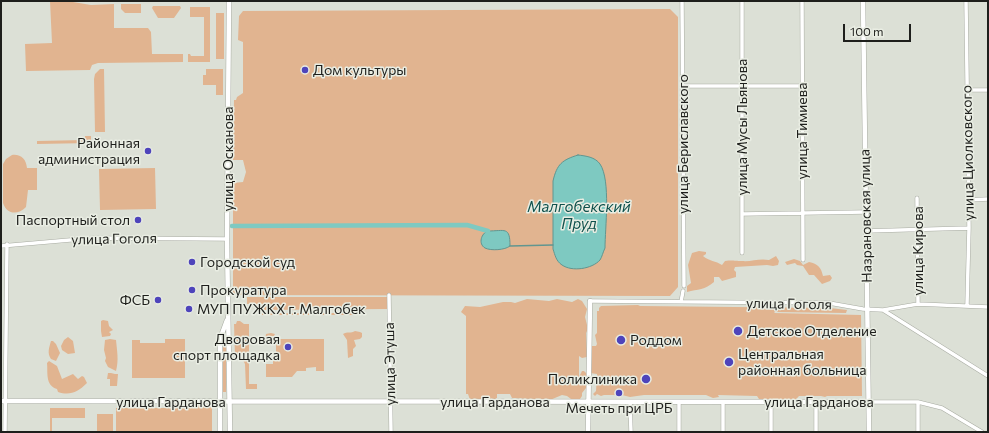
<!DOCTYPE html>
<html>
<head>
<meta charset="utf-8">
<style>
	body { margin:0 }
	#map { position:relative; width:989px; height:433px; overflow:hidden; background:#dce0d6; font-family:Commissioner,sans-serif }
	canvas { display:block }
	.frame { position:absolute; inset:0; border:2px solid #1e1f1c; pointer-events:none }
	.scale { position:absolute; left:843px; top:24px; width:68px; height:18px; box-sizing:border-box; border:2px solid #1e1f1c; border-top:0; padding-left:5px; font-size:12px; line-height:14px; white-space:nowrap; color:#1e1f1c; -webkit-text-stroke:3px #e9ede3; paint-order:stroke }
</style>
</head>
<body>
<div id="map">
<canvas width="989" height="433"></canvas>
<div class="frame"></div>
<div class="scale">100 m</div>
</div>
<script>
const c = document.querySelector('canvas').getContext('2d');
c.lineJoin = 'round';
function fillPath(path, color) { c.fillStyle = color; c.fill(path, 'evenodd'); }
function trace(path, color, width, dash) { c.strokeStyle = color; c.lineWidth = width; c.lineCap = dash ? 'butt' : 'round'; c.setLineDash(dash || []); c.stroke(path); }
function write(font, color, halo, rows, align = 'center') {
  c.font = font + ' Commissioner,sans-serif'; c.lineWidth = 3; c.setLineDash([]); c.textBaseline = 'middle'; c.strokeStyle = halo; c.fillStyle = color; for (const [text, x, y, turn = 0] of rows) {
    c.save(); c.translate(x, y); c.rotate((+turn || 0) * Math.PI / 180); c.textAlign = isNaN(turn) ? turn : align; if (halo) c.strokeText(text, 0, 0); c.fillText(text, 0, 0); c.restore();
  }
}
fillPath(new Path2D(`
	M50,1H67L91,5L114,4V28H148L151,32L152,54H183V62L98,63L92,65L90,70L26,71L25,44L52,43Z
	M121,4H141V13H125L121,9Z
	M153,6H180L181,8L174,18H158L152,8Z
	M190,7H210V62H188V54H190L191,56H204V17H190Z
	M670,9L678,17V287L670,296L238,295L233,293V183L243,182L246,172L243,160H233L234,100H236L237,97L243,93V42L238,40L239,16L243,11Z
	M216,13H224V59H216Z
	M100,69H104L105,132H95L94,79L95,74Z
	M206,69H223V95H216V85H203V75H206Z
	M85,136H91V143L37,144V141L85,140Z
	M12,155C21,154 26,159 27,168H37V190H28L26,207C18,215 7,215 3,203V164L6,159Z
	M155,168L156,209L100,210L99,169Z
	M699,251L706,252V254L703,256C709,261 716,261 722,265L725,261C733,260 734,261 742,261C751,262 759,258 769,260L776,256L779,261L778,265L773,266L767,265L735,267L734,270L736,272V277L722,281L719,277H714V282C705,290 698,289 687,292V286L691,283L688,265L692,253Z
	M794,259L800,261L803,265L809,262C818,264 821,267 823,276L830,275L832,278L830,281L822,284L814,275H809L803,266L797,265L795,263L787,265L785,262Z
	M247,297H387V309L263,310L262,304H247Z
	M527,299L549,301L557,299L572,302L578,299L582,301L587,309L585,317L588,329L586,333L587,357L582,358L579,356V377L582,371H584L588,375L586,388L582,393V396L580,399H571L567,396L562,395L550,400L512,398L510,394H497V398L494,400H470L468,394H466V316L461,312L465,306L480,307L503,302H511L515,303Z
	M638,305L640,306L830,308L847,310L846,313L775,312L774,313L861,315L862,396H827L825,397L821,396H799C794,403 786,400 778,399C771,399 766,400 759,399L757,396L718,395L719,397L713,398L706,395H644L630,397L622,395H604L601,396L597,394L595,396L593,394L596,391L597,374L590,373V346H596L597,344L595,335L597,333V311H599V308L601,306Z
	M262,313H354V315H262Z
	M103,320L108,321L109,326L113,330L109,332L111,334L110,336L102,337L101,331V321Z
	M237,321H240L244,324H249V384H257V389H246L245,364L243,360H240V356H235L234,324H236Z
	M355,331L360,332L362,333V337L360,339L354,340L356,346L353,349V356L348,358L347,340L343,334C347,331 351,334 355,331Z
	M271,333L275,334L274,336H271V337H277L279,339H324V371H316V367L306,368V371H297L292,377H266V364H273V355H276V342H265L266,334Z
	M68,337L73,341L75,353L68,354L62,350L61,346L64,340Z
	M110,339L116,340C117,351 119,360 116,371L108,367L105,361L106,358L104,350L105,340Z
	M165,339H185V378H132V340H140V343H165Z
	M51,341H53L56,344L60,353L56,361L51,359C47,353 49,348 51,341Z
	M223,342H226V392H223Z
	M49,361L57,366L62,379L73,374L78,379L82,376L84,377L87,383C78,392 70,396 58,392L57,389C45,385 48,373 47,363Z
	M108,373H111L115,374H118L117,386H110V379H107Z
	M171,404L212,405V432H116V408H171Z
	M50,408H85V418H52V432H50Z
	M97,414H113V432H97Z`), '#e1b490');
const water = new Path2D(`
	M578,155C586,156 595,157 600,164C611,180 605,229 605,248C603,252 602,257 600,260C592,269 572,272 562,265C556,261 555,255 553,249V181C557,164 562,160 578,155Z
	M488,231C505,231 510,226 510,246C505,250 491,251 485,248C478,244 481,233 488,231Z`);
fillPath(water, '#7ec9c1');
trace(water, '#619690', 1);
trace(new Path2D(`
	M510,246L553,245`), '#619690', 1.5);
trace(new Path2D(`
	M232,226L467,225L488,231`), '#7ec9c1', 4.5);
const minor = new Path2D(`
	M682,1L684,286
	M742,1V253
	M802,1L803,260
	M966,1L969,228L967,305
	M682,86H802
	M968,90H988
	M917,198L918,304
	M968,200L988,199
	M742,214L866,212
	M866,231L969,228
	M1,246L93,238L227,239
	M389,295L391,432
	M590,301L829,303L863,309L883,310L918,304L988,307
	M681,302L683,291
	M883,310L988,376
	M630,402L631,432
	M869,402H918L942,408L982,432
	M679,403V432
	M723,403V432
	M816,403V432
	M5,432L7,244
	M771,432V403
	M918,432V402`);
const tertiary = new Path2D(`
	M229,1L227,239L230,432
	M863,1L869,432
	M1,401L869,402
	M220,432V339L227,320
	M588,432L590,301`);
trace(minor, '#a8aba2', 4.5);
trace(tertiary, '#a8aba2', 5.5);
trace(minor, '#fff', 3.5);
trace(tertiary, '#fff', 4.5);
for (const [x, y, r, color] of [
	[305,70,4,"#4e44bb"],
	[148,151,4,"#4e44bb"],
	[138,220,4,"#4e44bb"],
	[192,262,4,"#4e44bb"],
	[192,290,4,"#4e44bb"],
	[158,300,4,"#4e44bb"],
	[189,309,4,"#4e44bb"],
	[738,331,5,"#4e44bb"],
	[621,340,5,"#4e44bb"],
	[288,347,4,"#4e44bb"],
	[729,362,5,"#4e44bb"],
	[646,379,5,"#4e44bb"],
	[619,393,4,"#4e44bb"]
]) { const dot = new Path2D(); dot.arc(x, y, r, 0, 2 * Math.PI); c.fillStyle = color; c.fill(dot); trace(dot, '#e9ede3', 1.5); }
write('14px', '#1e1f1c', '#e9ede3', [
	["Дом культуры",313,70],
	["Районная",140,143,"right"],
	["администрация",140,159,"right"],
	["Паспортный стол",130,220,"right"],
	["Городской суд",200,262],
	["Прокуратура",200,290],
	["ФСБ",150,300,"right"],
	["МУП ПУЖКХ г. Малгобек",197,309],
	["Детское Отделение",747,331],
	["Дворовая",280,339,"right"],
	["спорт площадка",280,355,"right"],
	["Роддом",630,340],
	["Центральная",738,354],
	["районная больница",738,370],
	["Поликлиника",637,379,"right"],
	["Мечеть при ЦРБ",619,408,"center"]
], 'left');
write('14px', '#1e1f1c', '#e9ede3', [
	["улица Мусы Льянова",742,127,-90],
	["улица Тимиева",802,131,-90],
	["улица Бериславского",683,144,-90],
	["улица Циолковского",968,153,-91],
	["улица Осканова",228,159,-90],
	["Назрановская улица",866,216,-91],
	["улица Гоголя",114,239,-1],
	["улица Кирова",918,251,-90],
	["улица Гоголя",789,304,1],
	["улица Этуша",390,364,-91],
	["улица Гарданова",171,402],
	["улица Гарданова",495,402],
	["улица Гарданова",819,402]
]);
write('italic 15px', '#0f514c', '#e9ede3', [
	["Малгобекский",579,207],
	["Пруд",579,224]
]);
</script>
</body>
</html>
